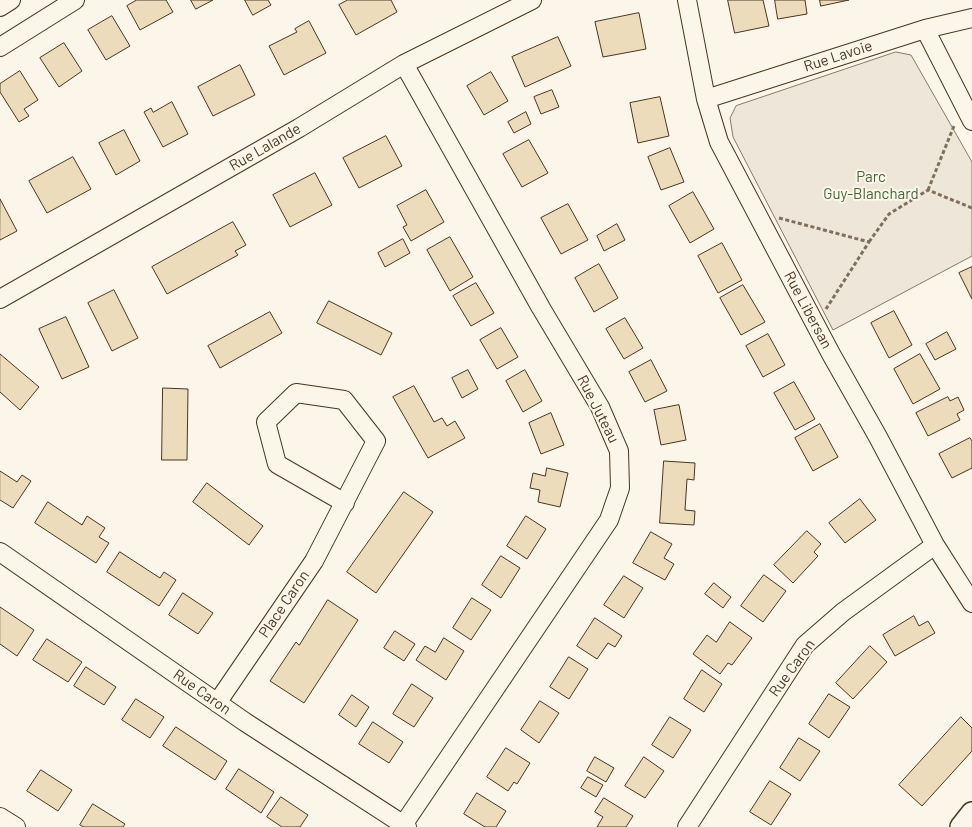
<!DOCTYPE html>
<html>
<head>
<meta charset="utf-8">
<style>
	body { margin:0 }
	canvas { display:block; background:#fbf6e9 }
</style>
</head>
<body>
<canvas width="972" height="827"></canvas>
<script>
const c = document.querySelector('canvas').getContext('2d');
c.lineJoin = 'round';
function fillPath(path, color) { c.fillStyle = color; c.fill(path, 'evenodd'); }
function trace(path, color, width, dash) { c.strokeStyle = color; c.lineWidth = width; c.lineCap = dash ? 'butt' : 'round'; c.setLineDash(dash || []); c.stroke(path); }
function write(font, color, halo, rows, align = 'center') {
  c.font = font + ' Barlow,sans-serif'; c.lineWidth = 4; c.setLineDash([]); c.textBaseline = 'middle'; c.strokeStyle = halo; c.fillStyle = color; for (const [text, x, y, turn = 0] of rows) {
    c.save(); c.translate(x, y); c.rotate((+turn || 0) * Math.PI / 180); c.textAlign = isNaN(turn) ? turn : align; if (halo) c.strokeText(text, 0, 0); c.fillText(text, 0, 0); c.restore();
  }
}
const green = new Path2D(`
	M896,52L911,55L972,162V256L833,330L733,137L730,118L736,106Z`);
fillPath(green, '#ede6d9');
trace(green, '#887966', 1);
const building = new Path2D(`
	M137,0H166L173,12L140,30L127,6Z
	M191,0H213L196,9Z
	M245,0H268L271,5L253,15Z
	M348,0H391L397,12L356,35L339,5Z
	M728,0H763L769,26L735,33Z
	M775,0H805L807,14L778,19Z
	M820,0H849L821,6Z
	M639,13L646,49L603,57L595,22Z
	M112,16L130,46L106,60L88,30Z
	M309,21L326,53L284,75L269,46L297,32L295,29Z
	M558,37L571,66L525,87L512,57Z
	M64,43L82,71L59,87L40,58Z
	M240,65L255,95L213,116L198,87Z
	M20,71L38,100L24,109L29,116L19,122L0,92V84Z
	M491,72L508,101L484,115L467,86Z
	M552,90L559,107L541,114L534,97Z
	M660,97L669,136L638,143L630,103Z
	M172,102L188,134L163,147L144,112L151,108L153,112Z
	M526,112L531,124L514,133L508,122Z
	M124,130L140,161L116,175L99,143Z
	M386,136L402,166L359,188L343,158Z
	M529,140L548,173L522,187L503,154Z
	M670,148L684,182L661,190L648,157Z
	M73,157L91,189L47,213L29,181Z
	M315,173L332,205L290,227L273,195Z
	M426,190L444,222L411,241L403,227L407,225L397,206Z
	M693,192L714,229L690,243L669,206Z
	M0,199L17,231L0,240Z
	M568,204L588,240L561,254L541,218Z
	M233,222L246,245L235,251L238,255L167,294L152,267Z
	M617,224L625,240L604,251L597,236Z
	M450,237L473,277L450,291L427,250Z
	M403,239L410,253L385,267L378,253Z
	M722,243L742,280L718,293L698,256Z
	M599,264L618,298L594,312L575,278Z
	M972,267V299L959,273Z
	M476,283L494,313L471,326L453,296Z
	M743,285L765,322L741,335L720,298Z
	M114,290L138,338L112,351L88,303Z
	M329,301L392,333L381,355L317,323Z
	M894,311L912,345L889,358L871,323Z
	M270,312L282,333L220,368L208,346Z
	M66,317L89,367L62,379L39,329Z
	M625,318L643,348L624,359L606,329Z
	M501,328L518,357L497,369L480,340Z
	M947,332L956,349L935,360L926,344Z
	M768,334L785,365L763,377L746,346Z
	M0,354L39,387L20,410L0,392Z
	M920,354L940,389L913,404L894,369Z
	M651,360L667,391L645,402L629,372Z
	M468,370L478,389L462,398L452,378Z
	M525,370L542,401L523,412L506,381Z
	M794,382L815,419L795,430L774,393Z
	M414,386L434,422L442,418L447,426L455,421L465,438L428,458L393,397Z
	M163,388L188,389L187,460H162Z
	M948,397L950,401L958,397L964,410L957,414L960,420L928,436L916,413Z
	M679,405L686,440L661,445L654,410Z
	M551,413L564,445L541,454L529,423Z
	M820,424L838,457L813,471L795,438Z
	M970,438L972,441V468L952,478L939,454Z
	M664,461L695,463L694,480L687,479L685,510L695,511L694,525L660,523Z
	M547,468L568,473L560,507L538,502L540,490L530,488L533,473L545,476Z
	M0,471L17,482L22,475L31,481L13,508L0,500Z
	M207,483L263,526L249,545L193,502Z
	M404,492L433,512L376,593L347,572Z
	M860,499L876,520L845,543L829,523Z
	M48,502L82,525L87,516L105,528L99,537L109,543L96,563L35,523Z
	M526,516L546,529L527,559L507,546Z
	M807,531L821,544L814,552L818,556L793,583L774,565Z
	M651,532L672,544L664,558L674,564L665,580L633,563Z
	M120,552L160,578L164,572L176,580L159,606L107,572Z
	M501,556L520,568L501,598L482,585Z
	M764,575L786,591L763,622L741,606Z
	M624,576L643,588L624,618L604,605Z
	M714,583L731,597L723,608L705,594Z
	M183,593L213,613L198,634L169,615Z
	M472,598L491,610L471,640L453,628Z
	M328,600L358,620L304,703L270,681L296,642L299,645Z
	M0,607L34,630L17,656L0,644Z
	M914,616L919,626L928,621L935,633L895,656L883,635Z
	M595,618L622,636L615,647L608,643L597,659L577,646Z
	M730,622L752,638L732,665L728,663L720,674L693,654L707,635L716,642Z
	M395,631L415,644L404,661L384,648Z
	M444,638L464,651L446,680L416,660L425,646L435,652Z
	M47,639L82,662L68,682L33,660Z
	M870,646L887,662L853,699L836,683Z
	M569,657L588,669L569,699L550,687Z
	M86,667L116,687L104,705L74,686Z
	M702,670L722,684L704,712L684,699Z
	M412,684L433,698L414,727L393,714Z
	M829,694L850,707L829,738L809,724Z
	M352,695L369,707L356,727L339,715Z
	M136,699L164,717L150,738L122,720Z
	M540,701L559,713L539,743L521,730Z
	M670,717L691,730L673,758L652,745Z
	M961,717L972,728V751L922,806L899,785Z
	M373,722L403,742L389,763L359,744Z
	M176,727L227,761L215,780L163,746Z
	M799,738L820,751L800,781L780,768Z
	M506,748L530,763L517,784L514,782L508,791L487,777Z
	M595,757L614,768L606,782L587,771Z
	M644,757L664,771L645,798L625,786Z
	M239,769L274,792L261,813L226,789Z
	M41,770L72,790L58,811L27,791Z
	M588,777L603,785L596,797L581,788Z
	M770,781L791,794L771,825L750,812Z
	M477,793L506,811L496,827H485L464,814Z
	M281,797L308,815L300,827H282L267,817Z
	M604,798L633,816L626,827H597L603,817L595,812Z
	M93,804L125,824L123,827H84L80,825Z`);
fillPath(building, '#ecdcbc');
trace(building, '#4a3520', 1);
const minor = new Path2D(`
	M687,0L706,99L719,142L831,354L878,437L935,545L972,603
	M0,7L11,0
	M925,29L972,121
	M0,47L75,0
	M706,99L925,29L972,18
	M0,299L299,128L404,64L532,0
	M0,552L245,722L407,827
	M217,703L314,561L376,441L344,400L296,393L266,422L277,464L345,503
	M0,817L16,827
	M403,825L609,520L620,488L619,451L600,407L541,308L404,64
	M687,827L805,645L843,612L935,545`);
const tertiary = new Path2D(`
	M961,827L972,813`);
trace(minor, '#4a3520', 20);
trace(tertiary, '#4a3520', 24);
trace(new Path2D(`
	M928,190L954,126
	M779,218L869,242L826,309
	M869,242L889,214L928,190L972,208`), '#7f6f5c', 3, [4, 2.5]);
trace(minor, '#fbf6e9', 18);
trace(tertiary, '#fbf6e9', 21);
write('15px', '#4a3520', '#fbf6e9', [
	["Rue Lavoie",838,56,-18],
	["Rue Lalande",265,147,-30],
	["Rue Libersan",808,310,62],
	["Rue Juteau",598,409,63],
	["Place Caron",284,604,-56],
	["Rue Caron",792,668,-54],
	["Rue Caron",202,692,35]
]);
write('15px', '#436837', '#fbf6e9', [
	["Parc",871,177],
	["Guy-Blanchard",871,194]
]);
</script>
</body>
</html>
